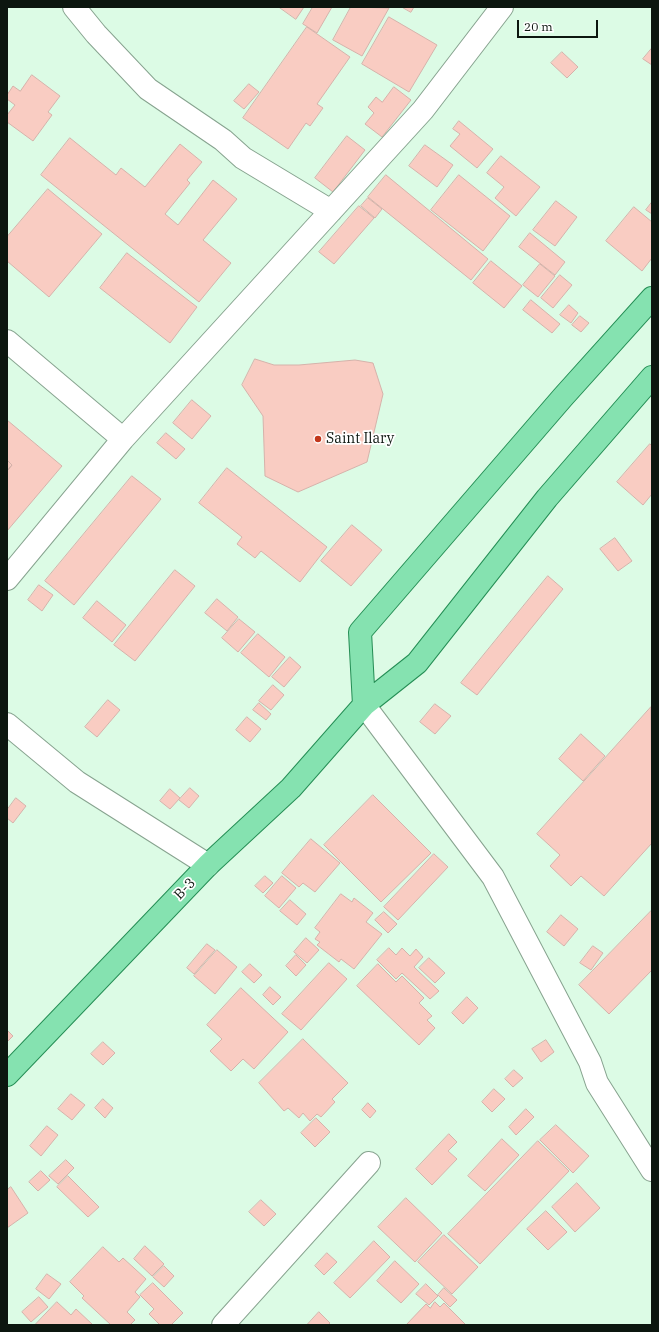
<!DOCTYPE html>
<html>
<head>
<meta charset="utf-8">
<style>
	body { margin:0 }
	#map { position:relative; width:659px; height:1332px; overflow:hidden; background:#dcfbe5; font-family:"IBM Plex Serif",serif }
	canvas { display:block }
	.frame { position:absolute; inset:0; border:8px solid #0c160f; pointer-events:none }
	.scale { position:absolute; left:517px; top:20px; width:81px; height:18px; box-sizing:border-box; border:2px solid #0c160f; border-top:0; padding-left:5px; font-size:12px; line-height:14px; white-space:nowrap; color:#0c160f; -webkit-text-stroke:3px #fff; paint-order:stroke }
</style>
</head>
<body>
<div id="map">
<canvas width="659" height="1332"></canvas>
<div class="frame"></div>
<div class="scale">20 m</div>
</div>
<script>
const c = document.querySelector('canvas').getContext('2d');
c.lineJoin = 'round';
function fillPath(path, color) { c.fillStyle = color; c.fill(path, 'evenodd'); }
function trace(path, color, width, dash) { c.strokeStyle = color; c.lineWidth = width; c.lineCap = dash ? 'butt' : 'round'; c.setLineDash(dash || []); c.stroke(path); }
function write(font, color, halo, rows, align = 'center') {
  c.font = font + ' "IBM Plex Serif",serif'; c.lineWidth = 3.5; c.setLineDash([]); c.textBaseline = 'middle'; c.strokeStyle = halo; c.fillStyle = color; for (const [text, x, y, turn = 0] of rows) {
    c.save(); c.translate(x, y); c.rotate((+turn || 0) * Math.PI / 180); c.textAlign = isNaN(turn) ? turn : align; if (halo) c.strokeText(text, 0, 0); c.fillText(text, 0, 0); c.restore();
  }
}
const building = new Path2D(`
	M279,7H304L296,19Z
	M313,7H332L317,33L303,24Z
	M351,7L389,8L362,56L333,40Z
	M402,7H414L411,12Z
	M389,17L437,45L409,92L362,64Z
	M307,27L350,57L317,104L323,108L310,126L306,123L288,149L243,118Z
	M652,48V65L643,59Z
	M562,52L578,67L567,78L551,63Z
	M32,75L60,96L48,112L52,115L33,141L7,122V115L15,105L7,99V95L13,86L20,91Z
	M249,84L259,92L244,109L234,101Z
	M394,87L411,100L382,137L365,124L374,113L368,107L376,97L382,102Z
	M459,121L493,149L477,168L450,146L460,134L453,129Z
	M347,136L365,150L333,192L315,178Z
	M70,138L116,175L121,168L145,187L180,144L202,162L187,180L190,183L165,214L178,225L213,180L237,199L203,240L231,263L199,302L41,175Z
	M425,145L453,165L437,187L409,166Z
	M501,156L540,187L516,216L495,198L504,187L487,173Z
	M386,175L488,259L471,280L368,197Z
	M459,175L510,216L483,251L431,210Z
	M48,189L102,234L49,297L7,261V237Z
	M368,198L382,209L375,218L361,206Z
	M556,201L577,217L555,246L533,230Z
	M652,202V214L646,210Z
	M359,206L374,218L334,264L319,252Z
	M634,207L652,222V258L642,271L606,241Z
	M530,233L565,262L555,275L519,247Z
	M127,253L197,307L170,343L100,288Z
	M491,261L522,286L504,308L473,283Z
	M540,264L555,276L538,297L523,285Z
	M560,275L572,285L553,308L541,298Z
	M531,300L560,324L552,333L523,310Z
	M569,305L578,313L571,323L560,315Z
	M580,316L589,323L581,332L572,325Z
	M255,359L274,365H299L355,360L373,363L383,394L367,462L298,492L265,476L263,416L242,385Z
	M192,400L211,416L192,439L173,423Z
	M7,420L62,466L7,531V471L12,465L7,460Z
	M166,433L185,449L176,459L157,443Z
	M650,444L652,446V494L643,505L617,482Z
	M7,460L12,465L7,471Z
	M227,468L327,547L300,582L261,551L255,558L237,544L242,537L199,503Z
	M132,476L161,499L74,605L45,581Z
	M352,525L382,550L351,586L321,561Z
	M615,538L632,561L618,571L600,549Z
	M175,570L195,586L135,661L114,645Z
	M548,576L563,589L477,695L461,683Z
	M39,585L53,595L42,611L28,600Z
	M217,599L238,617L227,631L205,613Z
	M97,601L126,625L112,642L83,618Z
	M239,619L255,632L238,652L222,638Z
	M258,634L285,657L269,677L241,653Z
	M290,657L301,667L284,687L272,677Z
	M273,685L284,695L271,710L259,701Z
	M108,700L120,710L97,737L85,727Z
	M259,703L271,714L266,720L253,710Z
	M435,704L451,716L435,734L420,722Z
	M651,707L652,843L604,896L581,876L571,886L550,866L560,855L537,834Z
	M247,717L261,729L250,742L236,730Z
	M581,734L605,756L583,781L559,759Z
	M190,788L199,796L189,808L179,800Z
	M170,789L180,798L170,809L160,801Z
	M373,795L431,853L381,902L324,845Z
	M16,798L26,806L13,823L7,818V810Z
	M311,839L340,863L315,892L303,883L299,887L282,873Z
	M434,854L448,867L398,920L384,907Z
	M265,876L273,883L263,893L255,886Z
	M282,876L296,888L279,908L265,896Z
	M341,894L352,902L354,898L373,913L366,922L382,934L354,969L341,959L339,962L317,945L320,942L315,939L320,932L315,928Z
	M290,900L306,914L297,925L280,911Z
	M652,910V970L609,1014L579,985Z
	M384,912L397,924L388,933L375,920Z
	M561,915L578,929L564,946L547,932Z
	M306,938L319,950L307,963L294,952Z
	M207,944L215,950L194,974L187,968Z
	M593,946L603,953L591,970L580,963Z
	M389,948L396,955L402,948L410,956L416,949L423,957L414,967L439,991L430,999L402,973L396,979L377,960Z
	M217,950L237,967L215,994L194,976Z
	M296,955L306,965L296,976L286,966Z
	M429,958L445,973L435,983L419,968Z
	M329,963L347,979L301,1030L282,1014Z
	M250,964L262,975L254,983L242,972Z
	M378,964L396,982L402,976L424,998L419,1003L432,1016L427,1020L435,1028L419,1045L357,986Z
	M270,987L281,997L273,1005L263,995Z
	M241,988L288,1032L254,1069L243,1059L231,1071L210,1051L222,1039L207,1025Z
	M467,997L478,1008L463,1024L452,1013Z
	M7,1030L13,1036L7,1042Z
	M303,1039L348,1083L332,1099L335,1102L321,1117L317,1114L310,1121L303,1113L299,1118L288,1108L284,1111L259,1083Z
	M546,1040L554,1052L541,1062L532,1049Z
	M103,1042L115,1053L103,1065L91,1054Z
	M514,1070L523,1078L513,1087L505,1079Z
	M494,1089L505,1099L492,1112L482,1102Z
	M71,1094L85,1105L72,1120L58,1109Z
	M103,1099L113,1108L105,1118L95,1108Z
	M368,1103L376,1111L370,1118L362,1110Z
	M526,1109L534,1117L516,1135L509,1127Z
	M316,1118L330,1132L315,1147L301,1133Z
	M556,1125L589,1156L573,1173L540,1140Z
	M47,1126L58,1135L41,1156L30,1146Z
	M449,1134L457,1142L448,1151L457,1159L432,1185L416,1169Z
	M502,1139L519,1155L485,1191L468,1176Z
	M538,1141L569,1171L480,1264L448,1234Z
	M66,1160L74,1168L58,1184L49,1176Z
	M41,1171L50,1180L38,1191L29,1182Z
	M68,1176L99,1207L88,1217L57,1187Z
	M577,1183L600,1208L575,1232L552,1207Z
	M11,1187L28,1213L7,1228V1190Z
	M406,1198L442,1233L415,1262L378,1227Z
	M261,1200L276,1214L264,1226L249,1212Z
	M546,1211L567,1232L548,1250L527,1229Z
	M444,1235L478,1267L452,1294L418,1262Z
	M374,1241L390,1257L350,1298L334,1283Z
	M145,1246L164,1264L152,1276L134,1259Z
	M103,1247L119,1262L123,1258L146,1279L135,1292L140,1297L127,1312L135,1320L130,1325H111L82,1298L84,1296L70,1282Z
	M327,1253L337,1262L324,1275L315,1266Z
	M395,1261L419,1284L401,1303L377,1281Z
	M164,1266L174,1276L164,1287L153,1277Z
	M47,1274L61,1284L49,1299L36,1289Z
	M153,1283L183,1313L171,1325H160L149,1314L154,1309L140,1295Z
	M426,1284L438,1296L429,1305L416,1294Z
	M444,1288L457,1300L450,1307L438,1295Z
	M39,1297L48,1307L31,1322L22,1312Z
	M57,1302L71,1315L76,1309L93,1325H35Z
	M435,1302L440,1307L444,1303L466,1325H406L426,1304L430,1308Z
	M319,1312L330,1323L328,1325H307Z`);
fillPath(building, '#f9ccc2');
trace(building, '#d5b2aa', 1);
const minor = new Path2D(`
	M74,7L96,34L148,89L223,140L243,158L331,211
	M7,341L123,439
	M7,579L123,439L423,110L502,7
	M364,705L493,877L590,1062L597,1083L652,1170
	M7,724L77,782L208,865
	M223,1325L369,1163`);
const major = new Path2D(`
	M364,705L360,632L563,397L652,298
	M7,1075L208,865L291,788L364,705L417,663L547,498L652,377`);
trace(minor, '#87a38f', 24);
trace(major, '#258e55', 24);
trace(minor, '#fff', 22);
trace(major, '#85e2b0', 22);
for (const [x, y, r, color] of [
	[318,439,4,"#c2371c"]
]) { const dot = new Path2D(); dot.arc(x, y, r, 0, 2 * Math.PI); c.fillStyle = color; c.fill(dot); trace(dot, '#fff', 1.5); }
write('14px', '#0c160f', '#fff', [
	["Saint Ilary",326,439]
], 'left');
write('14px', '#0c160f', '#fff', [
	["B-3",185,889,-46]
]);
</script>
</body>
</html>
